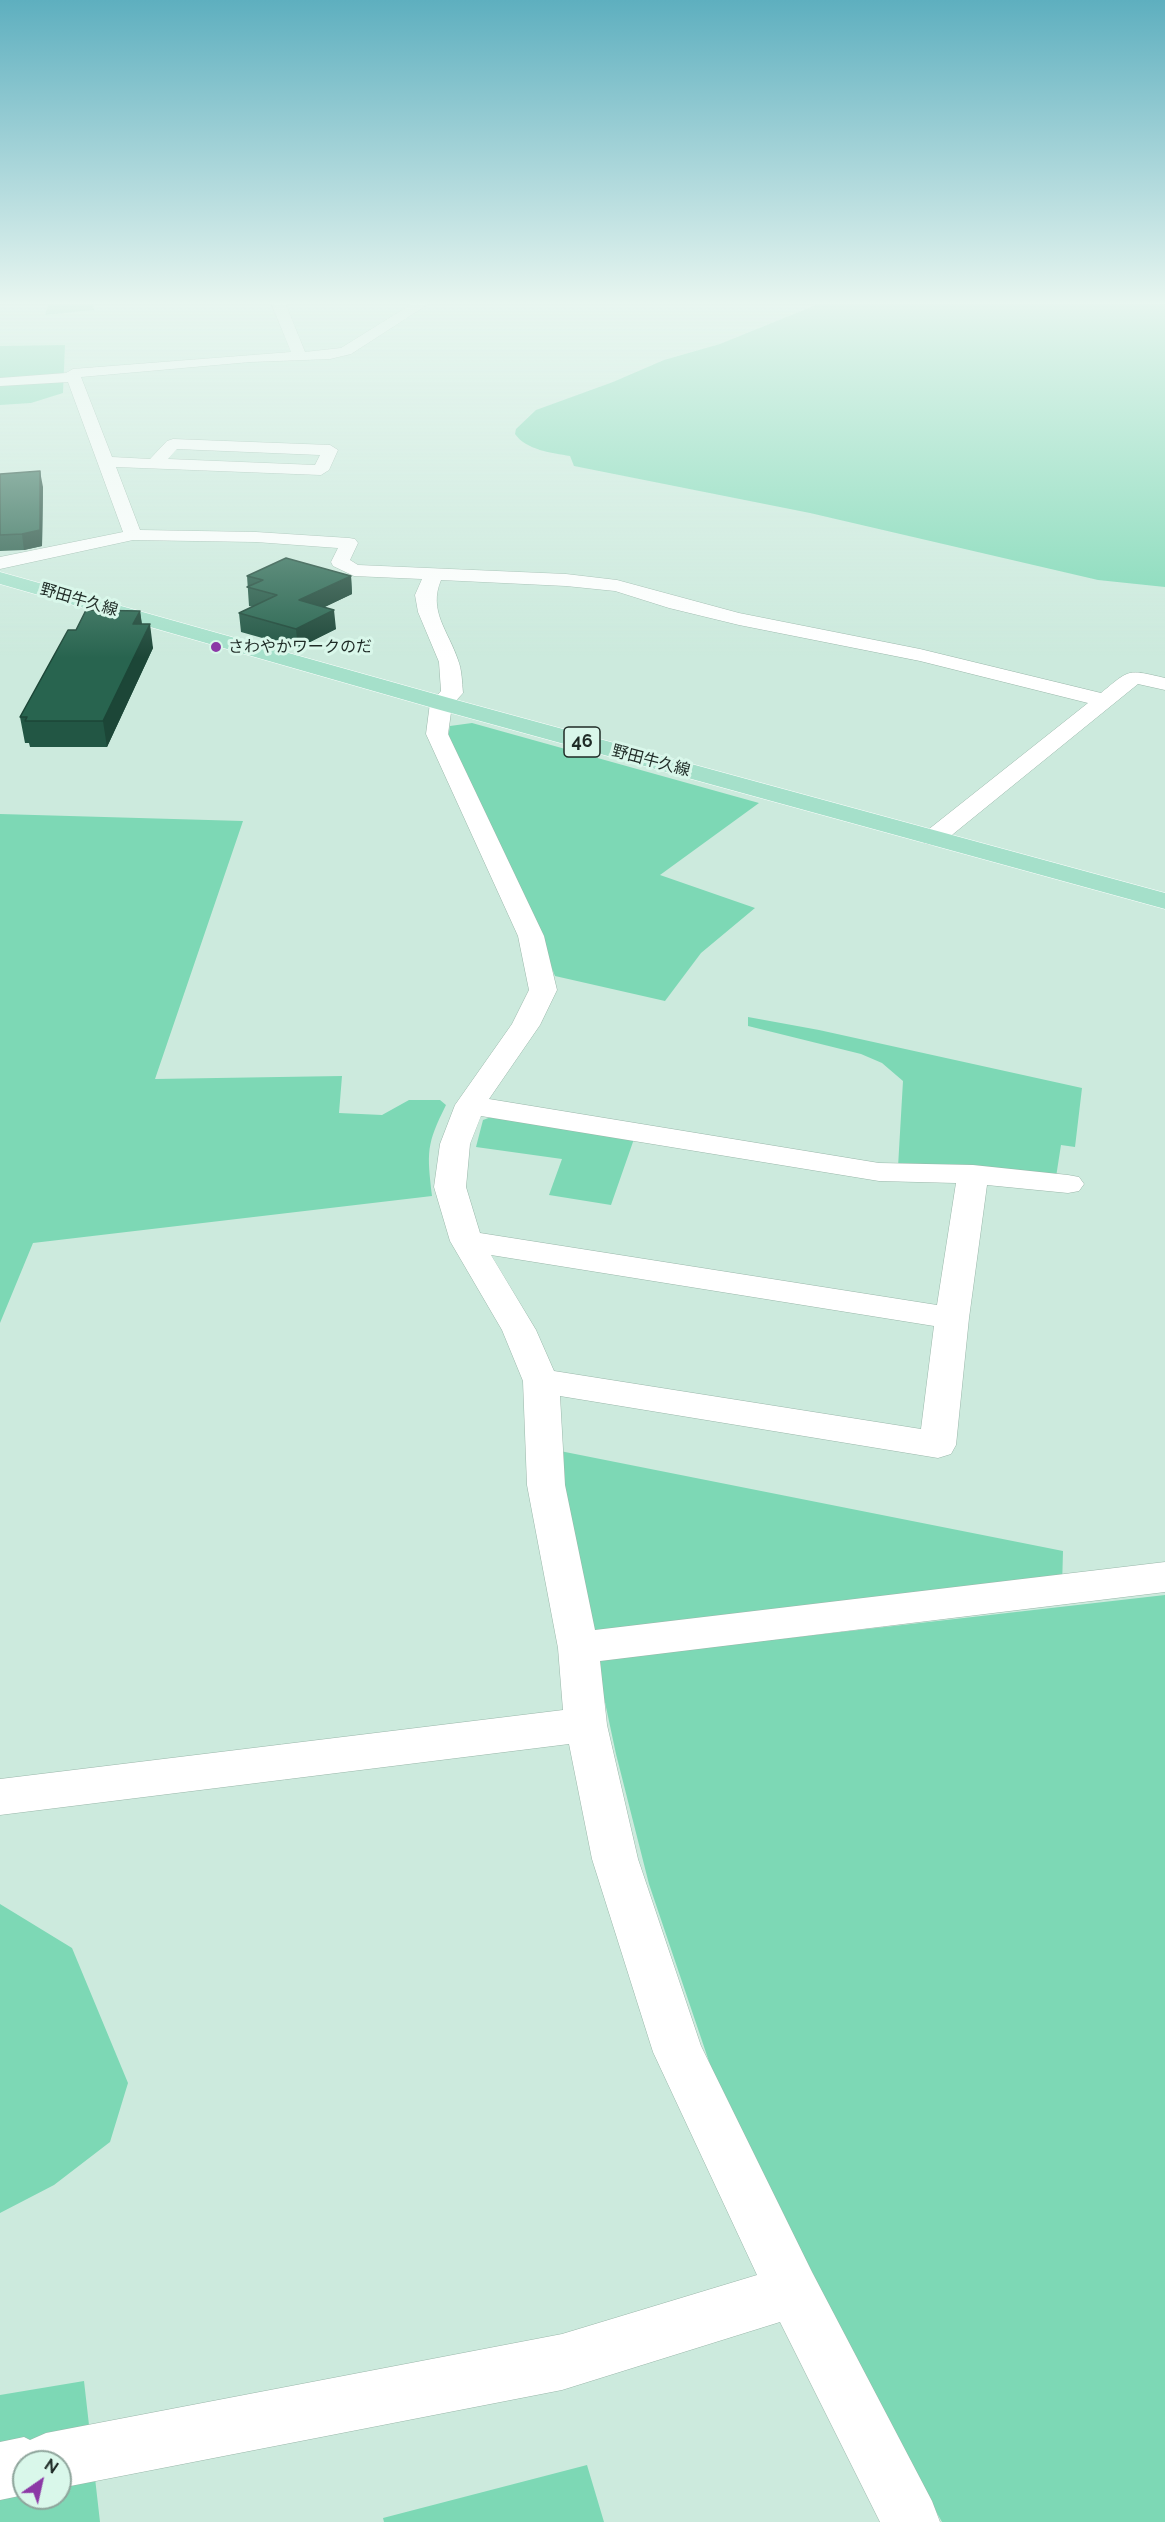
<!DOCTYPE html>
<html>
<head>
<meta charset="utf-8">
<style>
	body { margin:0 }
	#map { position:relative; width:1165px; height:2522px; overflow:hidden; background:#cceadd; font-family:Raleway,sans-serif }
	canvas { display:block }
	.north { position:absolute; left:12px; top:2450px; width:60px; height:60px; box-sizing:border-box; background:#d9f7ea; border:2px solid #8fa59c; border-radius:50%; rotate:34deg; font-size:16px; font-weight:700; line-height:24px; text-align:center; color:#1f2b26 }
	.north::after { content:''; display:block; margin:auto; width:21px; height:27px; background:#8c38a6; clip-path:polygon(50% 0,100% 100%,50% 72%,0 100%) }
</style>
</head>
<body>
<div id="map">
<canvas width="1165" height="2522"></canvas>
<div class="north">N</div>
</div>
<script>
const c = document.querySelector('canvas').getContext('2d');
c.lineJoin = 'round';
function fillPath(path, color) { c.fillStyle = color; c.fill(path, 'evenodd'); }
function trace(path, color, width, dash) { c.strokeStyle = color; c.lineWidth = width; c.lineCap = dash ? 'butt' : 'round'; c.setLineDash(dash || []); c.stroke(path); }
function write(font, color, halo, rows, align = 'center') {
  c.font = font + ' Raleway,"Noto Sans JP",sans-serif'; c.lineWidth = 6; c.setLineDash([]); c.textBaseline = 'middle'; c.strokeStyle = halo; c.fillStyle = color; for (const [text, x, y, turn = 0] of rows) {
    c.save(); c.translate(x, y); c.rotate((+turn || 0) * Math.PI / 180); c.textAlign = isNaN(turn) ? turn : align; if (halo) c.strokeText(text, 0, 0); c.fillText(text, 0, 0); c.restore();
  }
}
fillPath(new Path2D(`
	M48,305H93L94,310L45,315Z
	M816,305H1165V587L1098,580L810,513L574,466L570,456C552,453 526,450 515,434L516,429L536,410L613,382L664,360L720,344Z
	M65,345L63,393L31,403L0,405V346Z
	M472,723L759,803L660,875L755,908L701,953L665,1001L555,976L537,930L448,738L450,726Z
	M0,814L243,821L155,1079L342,1076L339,1113L382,1115L409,1100H440L446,1105C426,1145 427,1152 432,1196L33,1243L0,1323Z
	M748,1017L819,1030L1082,1088L1075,1147L1061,1145L1056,1177L898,1167L903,1081L882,1063L861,1054L748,1026Z
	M494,1116L634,1139L611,1205L549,1195L562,1159L476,1147L483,1120Z
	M555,1450L1063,1551L1062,1587L592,1643Z
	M1165,1595V2522H942L883,2418L721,2097L649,1884L616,1754L596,1660Z
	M0,1904L72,1948L128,2083L110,2142L54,2185L0,2213Z
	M84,2381L100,2522H0V2395ZM24,2462H60V2498H24Z
	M587,2465L604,2522H384L383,2518Z`), '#7dd8b5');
const minor = new Path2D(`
	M272,305H286L305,352L341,348L410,305H427L351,354L330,359L250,362L81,377L112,457L150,459L167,441L173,439L330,445L338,450L329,470L321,475L116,467L140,530L256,532L349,538L355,539L358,543L350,560L358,565L566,574L617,580L739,613L920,649L1101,693C1130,669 1127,669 1165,678V690L1138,684L942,843L933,845L924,843L921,838L924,833L1088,703L920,661L739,625L669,608L615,591L566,586L441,580C428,611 448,630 458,660C462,670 462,682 463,693L452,705L448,734L544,936L557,990L540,1025L489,1099L879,1163L973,1165L1068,1175L1079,1177L1084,1184L1079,1191L1068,1193L987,1185L969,1318L956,1445L951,1454L938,1458L560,1396L565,1485L595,1630L1165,1562V1592L600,1661L607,1725L638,1859L701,2046L812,2272L932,2501L940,2522H880L780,2322L562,2390L60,2488V2462H24V2495L0,2500V2442L24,2437L30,2440L46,2433L562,2334L757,2275L653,2052L592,1859L569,1744L0,1815V1779L563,1710L558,1648L527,1485L523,1381L502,1330L450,1241L434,1187L440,1144L455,1105L512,1024L529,990L518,936L426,734L430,703L441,691L439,662L418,612L415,595L422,579L354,576L333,566L331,562L338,548L256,542L133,540L0,569V557L123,532L68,382L0,386V378L66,373L73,369L291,352ZM177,449L320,455L315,465L168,459ZM481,1116L879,1181L956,1183L937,1305L480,1233L466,1187L470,1144ZM491,1255L934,1326L921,1429L554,1371L536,1330Z`);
const primary = new Path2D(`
	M0,572L449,698L1165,893V909L433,708L0,584Z`);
trace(minor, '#9ab7aa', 1);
trace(primary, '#fff', 1);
fillPath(minor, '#fff');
fillPath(primary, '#a5e0ca');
fillPath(new Path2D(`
	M0,474L43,487L42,546L24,550L0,551Z
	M247,576H351L352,594L324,607L336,629L298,648L241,632L239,613L253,607L249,606Z
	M140,611L142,624L153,648L107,747H30L29,743H25L20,717L76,630Z`), '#225644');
fillPath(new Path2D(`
	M40,471L43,487L42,546L24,550L22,534Z
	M351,576L352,594L300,619L299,600Z
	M334,610L336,629L298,648L296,629Z
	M140,611L143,635L133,624Z
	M150,624L153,648L107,747L103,721Z`), '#1c4637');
const building = new Path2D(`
	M40,471V530L22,534L0,535V474Z
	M286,558L351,576L299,600L334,610L296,629L239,613L277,595L247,587L263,580L247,576Z
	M86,610L140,611L133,624H150L103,721H25L27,717H20L68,630H76Z`);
fillPath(building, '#28644f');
trace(building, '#1c4637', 1.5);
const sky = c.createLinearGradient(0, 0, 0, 658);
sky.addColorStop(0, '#5eafbf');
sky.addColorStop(0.46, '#e8f6f0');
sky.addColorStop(1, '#e8f6f000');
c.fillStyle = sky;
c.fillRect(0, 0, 1165, 658);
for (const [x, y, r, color] of [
	[216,647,6,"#8c38a6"]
]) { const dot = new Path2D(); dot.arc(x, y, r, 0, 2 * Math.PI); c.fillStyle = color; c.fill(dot); trace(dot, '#d9f7ea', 2); }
write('16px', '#1f2b26', '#d9f7ea', [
	["野田牛久線",79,600,16],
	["野田牛久線",651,761,15]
]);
write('16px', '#1f2b26', '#d9f7ea', [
	["さわやかワークのだ",228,647]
], 'left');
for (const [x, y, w] of [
	[582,742,36]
]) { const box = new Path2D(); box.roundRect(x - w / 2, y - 15, w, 30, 4.5); c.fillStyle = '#d9f7ea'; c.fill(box); trace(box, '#1f2b26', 1.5); }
write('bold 18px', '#1f2b26', null, [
	["46",582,742]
]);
</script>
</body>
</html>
